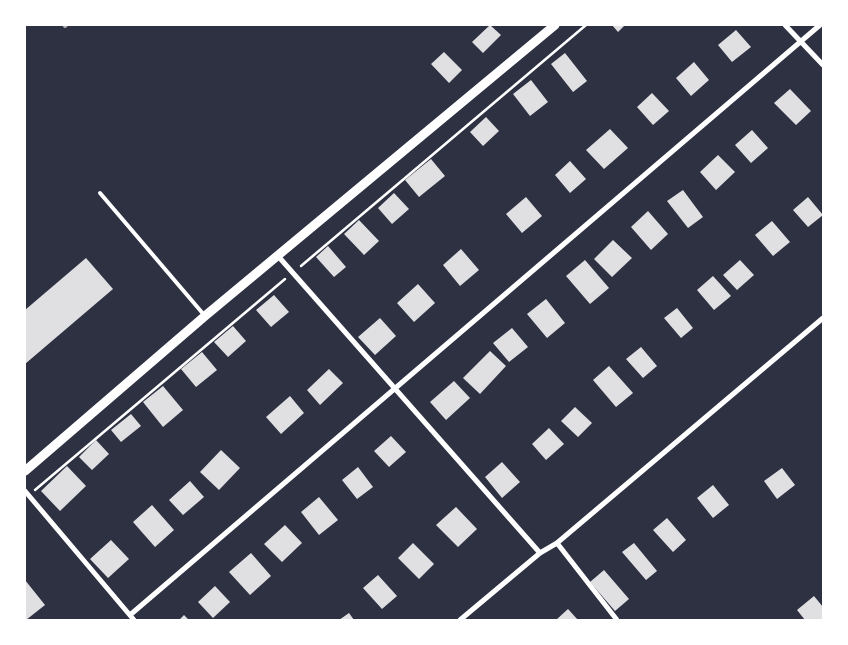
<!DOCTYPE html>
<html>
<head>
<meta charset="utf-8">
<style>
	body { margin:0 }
	#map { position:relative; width:848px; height:645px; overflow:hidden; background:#2d3142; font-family:"Alegreya Sans",sans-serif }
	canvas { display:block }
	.frame { position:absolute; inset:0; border:26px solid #fff; pointer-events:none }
</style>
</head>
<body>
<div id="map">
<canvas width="848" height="645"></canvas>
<div class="frame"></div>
</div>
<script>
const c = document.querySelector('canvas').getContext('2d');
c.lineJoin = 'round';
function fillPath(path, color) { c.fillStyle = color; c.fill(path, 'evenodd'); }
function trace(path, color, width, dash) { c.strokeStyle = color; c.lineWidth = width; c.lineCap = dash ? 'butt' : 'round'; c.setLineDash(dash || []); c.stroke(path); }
fillPath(new Path2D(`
	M490,25L501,35L483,53L472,42Z
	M612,25H625L618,32Z
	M736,30L751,47L732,62L718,45Z
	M444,52L462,70L449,83L431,64Z
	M565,53L587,81L573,92L551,64Z
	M694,62L709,80L691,96L676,78Z
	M531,80L548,102L530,116L513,94Z
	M790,89L811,111L796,125L774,103Z
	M652,93L669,111L653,125L637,107Z
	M486,117L499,131L483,146L470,132Z
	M610,129L628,148L604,169L586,150Z
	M752,130L768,148L751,163L735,145Z
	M718,155L735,172L716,190L700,172Z
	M431,159L445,176L419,197L405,180Z
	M570,161L586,179L570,193L555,175Z
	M683,190L703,217L688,228L667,201Z
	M394,193L409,209L392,224L378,208Z
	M526,197L542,216L522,233L506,214Z
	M808,197L823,215L808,227L793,210Z
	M648,211L668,234L651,250L631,227Z
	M359,220L379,241L364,255L344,234Z
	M772,221L790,242L773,256L755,235Z
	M613,240L632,258L612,277L594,259Z
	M328,246L346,267L334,277L316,257Z
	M461,249L479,270L460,286L443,265Z
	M86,258L113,289L25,364V310Z
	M585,260L609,288L590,304L566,276Z
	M740,260L754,275L737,290L723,275Z
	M713,276L731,296L714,310L697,290Z
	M418,284L435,303L414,322L397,303Z
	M274,295L289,312L271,327L256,310Z
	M546,299L565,323L547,338L527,314Z
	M677,308L693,328L681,338L664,318Z
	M380,318L396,336L375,355L358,337Z
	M233,326L246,341L228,357L214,342Z
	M512,328L528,347L509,362L493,343Z
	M641,347L657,366L643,378L626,359Z
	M490,351L506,366L480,394L463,378Z
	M202,352L217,370L196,387L181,369Z
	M609,366L633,393L616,407L593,380Z
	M329,369L343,383L320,405L307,390Z
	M454,381L470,398L446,420L430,402Z
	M163,386L183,410L163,427L143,402Z
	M290,396L304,413L281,434L266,417Z
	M575,407L592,423L578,437L561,421Z
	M131,414L141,426L121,442L111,430Z
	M549,428L564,444L546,460L532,444Z
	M391,436L406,452L389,467L374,451Z
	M96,440L109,454L92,470L79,457Z
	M221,450L240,468L219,490L200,472Z
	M502,462L520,482L502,498L485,477Z
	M67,466L86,486L60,511L41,491Z
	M358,467L373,487L357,499L342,480Z
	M782,468L795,485L777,499L764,481Z
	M190,481L204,497L183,515L169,500Z
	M713,485L729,505L713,518L697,498Z
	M319,497L338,520L319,535L301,512Z
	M152,505L174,530L155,547L133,522Z
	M456,507L477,529L458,547L436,525Z
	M667,518L686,540L673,552L653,530Z
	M285,525L302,543L282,562L264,544Z
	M111,540L129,559L108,578L90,559Z
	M413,543L434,564L419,579L398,558Z
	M634,543L657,571L646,580L622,552Z
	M251,553L271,576L250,595L229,572Z
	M604,570L629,599L615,611L590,582Z
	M378,575L397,596L382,609L363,588Z
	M25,580L45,605L26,620H25Z
	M215,586L230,602L213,618L198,602Z
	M814,596L823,607V620H805L797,610Z
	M568,609L578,620H556Z
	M349,613L354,620H339Z
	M184,615L189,620H179Z`), '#e0e0e3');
trace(new Path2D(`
	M301,266L586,25
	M35,490L285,279`), '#fff', 2.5);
trace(new Path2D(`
	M100,193L205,316`), '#fff', 4);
trace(new Path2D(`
	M785,25L823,65
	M278,256L540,553
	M25,491L134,620
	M557,543L617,620
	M130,615L820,25
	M460,620L540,553L557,543L823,318`), '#fff', 5);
trace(new Path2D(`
	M25,471L205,316L555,25`), '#fff', 9);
trace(new Path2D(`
	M65,26L66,25`), '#abadb3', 4);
</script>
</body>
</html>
